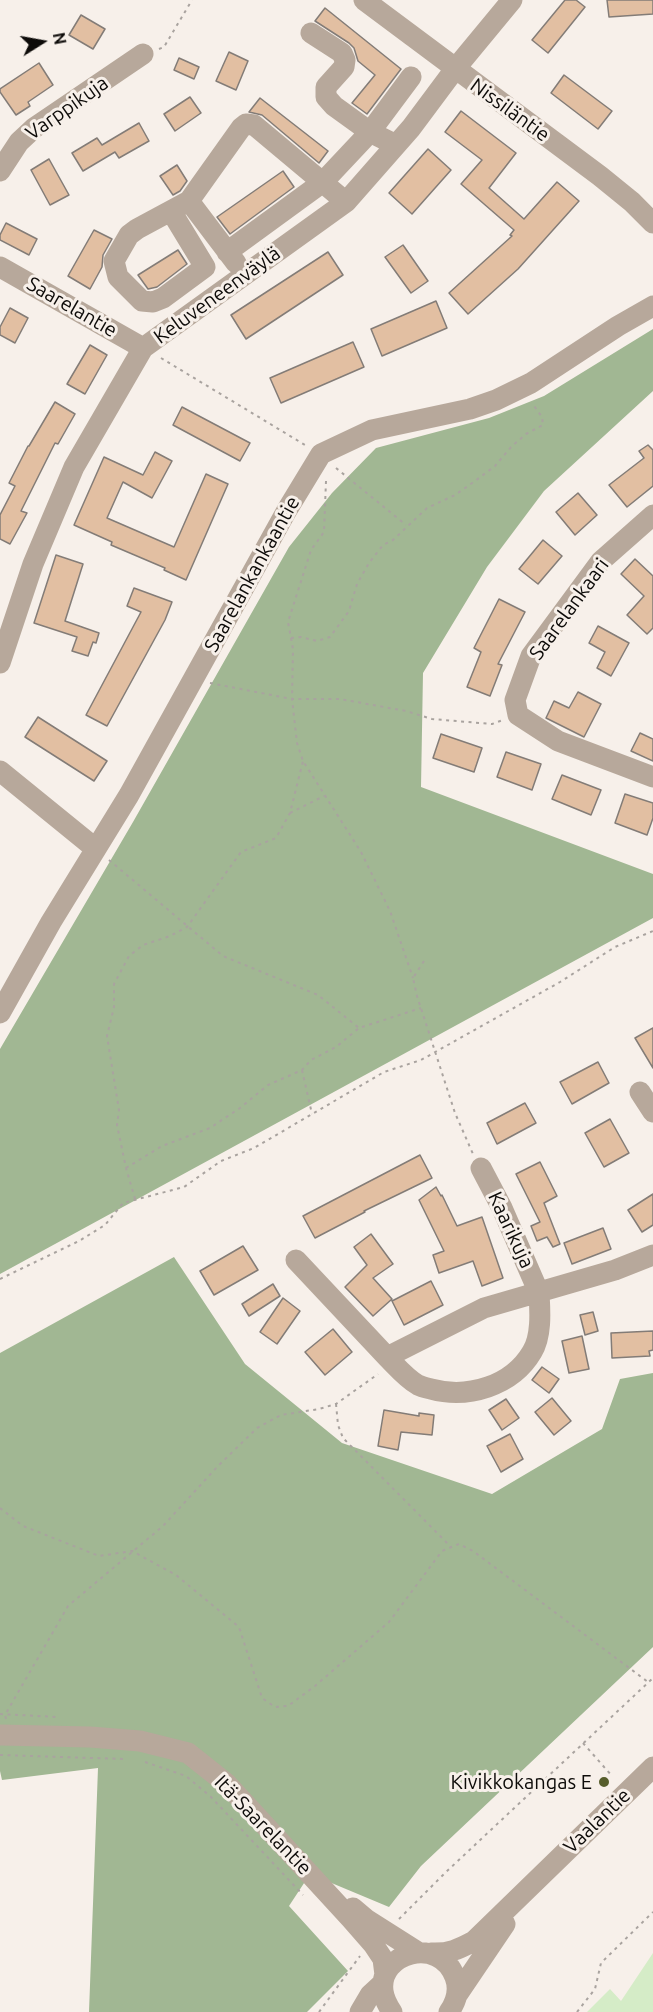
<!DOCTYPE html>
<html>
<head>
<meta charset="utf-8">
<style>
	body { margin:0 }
	#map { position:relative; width:653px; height:2012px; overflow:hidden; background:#f7f0ea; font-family:Ubuntu,sans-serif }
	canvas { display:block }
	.north { position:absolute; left:12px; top:12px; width:60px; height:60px; -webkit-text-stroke:4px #f7f0ea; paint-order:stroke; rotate:79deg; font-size:16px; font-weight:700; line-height:24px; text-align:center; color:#0d0b09 }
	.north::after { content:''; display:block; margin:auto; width:21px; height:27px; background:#0d0b09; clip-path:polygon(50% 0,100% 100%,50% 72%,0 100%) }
</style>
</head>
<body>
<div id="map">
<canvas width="653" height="2012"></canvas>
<div class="north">N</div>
</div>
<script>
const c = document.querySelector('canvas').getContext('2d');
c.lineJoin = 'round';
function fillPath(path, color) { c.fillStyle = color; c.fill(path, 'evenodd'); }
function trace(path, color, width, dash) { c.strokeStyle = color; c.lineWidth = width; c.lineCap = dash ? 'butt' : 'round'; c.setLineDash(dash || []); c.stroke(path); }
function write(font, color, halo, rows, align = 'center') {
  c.font = font + ' Ubuntu,sans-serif'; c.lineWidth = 6; c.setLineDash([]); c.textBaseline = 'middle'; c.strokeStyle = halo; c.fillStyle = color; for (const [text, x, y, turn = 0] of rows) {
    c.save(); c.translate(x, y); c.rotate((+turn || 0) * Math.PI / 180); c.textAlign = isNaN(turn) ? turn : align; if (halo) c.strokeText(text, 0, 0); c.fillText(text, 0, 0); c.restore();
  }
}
fillPath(new Path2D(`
	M653,1953V2012H587L610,1989L621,2001Z`), '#d5ecc7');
fillPath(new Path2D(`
	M653,329V391L544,491L487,567L423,673L421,787L653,874V918L0,1274V1049L133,822L289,547L332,493L376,448L489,418L544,396Z
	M174,1257L245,1364L342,1443L492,1494L602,1429L620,1379L653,1373V1647L421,1866L389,1907L310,1874L289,1906L348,1971L307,2012H89L98,1768L2,1780L0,1771V1353Z`), '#a1b793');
const building = new Path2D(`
	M565,0H576L585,7L548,53L532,40Z
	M607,0H653V14L609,17Z
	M325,8L401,69L367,114L352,103L375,75L358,61L354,48L349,43L315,21Z
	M81,15L105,29L93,49L69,35Z
	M229,52L248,61L236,90L216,81Z
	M179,58L199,67L194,79L174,70Z
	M39,63L53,85L28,102L30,106L16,115L0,92V89Z
	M564,75L612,111L598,129L551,93Z
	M190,97L201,113L175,131L164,114Z
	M260,98L328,151L319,163L262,115L249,112Z
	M461,111L516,153L489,188L524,219L557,182L579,201L518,269L468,314L449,293L512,236L510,235L514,230L461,184L482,160L445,132Z
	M139,123L149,141L119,158L115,152L83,171L72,153L97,138L102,145Z
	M428,149L451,170L412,214L389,193Z
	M49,159L69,195L50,205L31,170Z
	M177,165L187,181L180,191L173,195L160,176Z
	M283,171L294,187L230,234L217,217Z
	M6,223L37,239L29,255L0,240V235Z
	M94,230L112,239L103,255L102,267L90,289L68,276Z
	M403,245L428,281L411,293L385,257Z
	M178,250L187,264L157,287L148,289L138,275Z
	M328,252L343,275L246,339L231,315Z
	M436,301L447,328L382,356L371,329Z
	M10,308L28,318L15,343L0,335V327Z
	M353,342L364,367L281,403L270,378Z
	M90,345L107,355L85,394L67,384Z
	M55,402L75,414L58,444L55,443L21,511L27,513L10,544L0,539V515L15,486L9,483L28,446H29Z
	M182,407L250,443L240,461L173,425Z
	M648,445L653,450V486L627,507L609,485L644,458L639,451Z
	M155,452L172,461L152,498L123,482L107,518L174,547L206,474L228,484L186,580L164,570L165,568L111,545L112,542L74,525L104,457L143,475Z
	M578,493L597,515L575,535L556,512Z
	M543,540L562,556L538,584L519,569Z
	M56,555L83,564L65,621L99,633L96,643L93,642L88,656L72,651L77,637L34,623Z
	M635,559L653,576V628L647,634L627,615L644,596L621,574Z
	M134,588L172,602L165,620L107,726L86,715L141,612L127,606Z
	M499,599L525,612L498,664L502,665L490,696L467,687L481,652L474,648Z
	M598,626L629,643L611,676L597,668L605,652L589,643Z
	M578,692L601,704L584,737L546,718L554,701L569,708Z
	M38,717L107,761L94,781L25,737Z
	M640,733L653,739V761L631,751Z
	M441,734L482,748L474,772L433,758Z
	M506,752L541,764L532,790L497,777Z
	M562,775L601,790L591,815L552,799Z
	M625,794L653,803V818L647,835L615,823Z
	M653,1028V1068L635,1038Z
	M598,1062L609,1083L572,1104L560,1082Z
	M525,1103L536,1123L497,1144L487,1123Z
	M610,1119L629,1153L604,1167L585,1133Z
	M420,1155L432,1178L364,1211L365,1212L315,1238L303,1216Z
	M540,1162L557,1196L544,1203L560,1244L553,1247L547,1237L537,1241L531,1226L540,1222L516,1174Z
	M436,1187L441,1196L442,1195L457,1226L482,1217L503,1278L482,1286L473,1261L439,1273L433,1255L444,1251L419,1200Z
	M653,1194V1225L642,1232L628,1210Z
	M603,1228L611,1249L572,1264L564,1243Z
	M371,1234L393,1264L373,1278L392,1299L373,1316L345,1287L367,1265L354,1247Z
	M243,1246L258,1270L214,1295L200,1271Z
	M431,1281L443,1305L404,1325L392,1301Z
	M273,1284L280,1296L249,1316L242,1304Z
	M283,1298L300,1311L277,1344L260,1332Z
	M593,1312L598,1331L585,1335L580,1315Z
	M333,1329L352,1352L325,1375L305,1352Z
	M653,1331V1350L649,1351L650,1356L612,1358L611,1333Z
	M582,1336L589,1369L569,1373L562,1341Z
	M542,1367L559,1379L549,1393L532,1380Z
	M552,1398L571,1421L554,1435L535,1412Z
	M506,1399L519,1418L502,1430L489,1410Z
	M384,1410L419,1416V1413L434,1415L432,1435L401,1432L398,1450L378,1446Z
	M510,1434L523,1459L501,1472L487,1446Z`);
fillPath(building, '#e2bfa2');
trace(building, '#837c77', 1.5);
trace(new Path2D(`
	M159,49L164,47L192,0
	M161,358L305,445
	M336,468L406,525
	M326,481L324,532L311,550L288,622L293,649L292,699L297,743L303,761L361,852L390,911L413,978
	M291,638L301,637L317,641L330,637L349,611L357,584L369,563L383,545L393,540L427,508L455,495L475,481L495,466L511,447L526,434L543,425L542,417L532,403
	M210,683L292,699H340L406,711L432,719L492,724L503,720
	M290,813L324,796
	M109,860L223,956L318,995L359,1028L421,1008
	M424,961L413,978L417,996L455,1113L473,1154
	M302,1070L312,1114
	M126,1168L162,1146L210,1128L240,1108L268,1085L302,1070L311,1060L336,1047L359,1028
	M135,1199L126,1168L117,1125L119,1110L107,1036L114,1007V984L129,956L143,945L170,936L187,927L241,852L276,838L290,813L303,761
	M0,1279L79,1241L105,1225L123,1203L184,1187L221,1161L254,1148L384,1072L421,1060L560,982L615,947L653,931
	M336,1404L338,1425L343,1438L451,1547
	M0,1508L23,1526L99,1556L132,1551L176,1575L239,1627L262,1698L275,1707L288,1706L315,1686L389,1622L442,1551L459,1544L473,1551L648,1682
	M0,1714L57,1717
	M6,1719L5,1715L68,1606L163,1526L218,1466L257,1428L281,1415L319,1409L336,1404L378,1374
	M583,1743L612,1776
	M0,1755L125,1759
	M145,1762L186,1776L211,1797L303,1895
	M399,1919L446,1872L653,1678
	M319,2012L360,1956
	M577,2012L595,1989L601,1963L653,1912`), '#a9a39f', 2, [3, 4.5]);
trace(new Path2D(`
	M364,0L600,176L632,202L653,223
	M311,33L342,53L345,60L344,67L326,87V97L334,106L370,132L411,77
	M0,171L19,142L34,128L143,54
	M189,201L236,263
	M171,211L205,267L163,298L153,302L142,301L118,277L114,261L129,235L137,229L189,201L241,128L246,124L254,125L346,202
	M227,252L323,182L370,132L396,145
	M0,267L143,348
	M653,515L601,561L531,656L515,700L518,715L558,741L653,777
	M0,663L33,564L74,467L143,348L346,202L411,128L455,69L512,0
	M0,771L96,849
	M0,1013L51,922L129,795L287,510L321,454L372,430L470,409L496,400L531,383L618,326L653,306
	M640,1092L653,1112
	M296,1260L387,1357L484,1308L615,1270L653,1255
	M387,1357C396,1366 406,1378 418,1385C422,1387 427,1388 431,1389C468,1399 512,1386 532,1352C542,1336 540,1310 539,1293L502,1208L481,1168
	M0,1735L90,1737L140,1741L188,1753L227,1784L351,1919L373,1944L383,1959L385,1975
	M353,1908L366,1919L418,1952
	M431,1953C449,1954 459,1949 474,1941L653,1767
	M457,1995L505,1924
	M360,2012L370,1995L383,1983
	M392,2012C388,2006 384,1999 383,1991C378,1953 439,1935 455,1977C460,1990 456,2002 449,2012`), '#b7a89b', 21);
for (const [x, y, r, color] of [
	[604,1782,6,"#565d2b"]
]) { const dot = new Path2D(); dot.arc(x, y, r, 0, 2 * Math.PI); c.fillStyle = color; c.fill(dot); trace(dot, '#f7f0ea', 2); }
write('20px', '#0d0b09', '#f7f0ea', [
	["Varppikuja",67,108,-35],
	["Nissiläntie",510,110,36],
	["Keluveneenväylä",217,295,-36],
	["Saarelantie",72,307,30],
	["Saarelankankaantie",252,574,-61],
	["Saarelankaari",569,609,-54],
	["Kaarikuja",511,1230,65],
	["Vaalantie",597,1821,-44],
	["Itä-Saarelantie",263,1825,46]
]);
write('20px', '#0d0b09', '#f7f0ea', [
	["Kivikkokangas E",592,1782]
], 'right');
</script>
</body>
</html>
